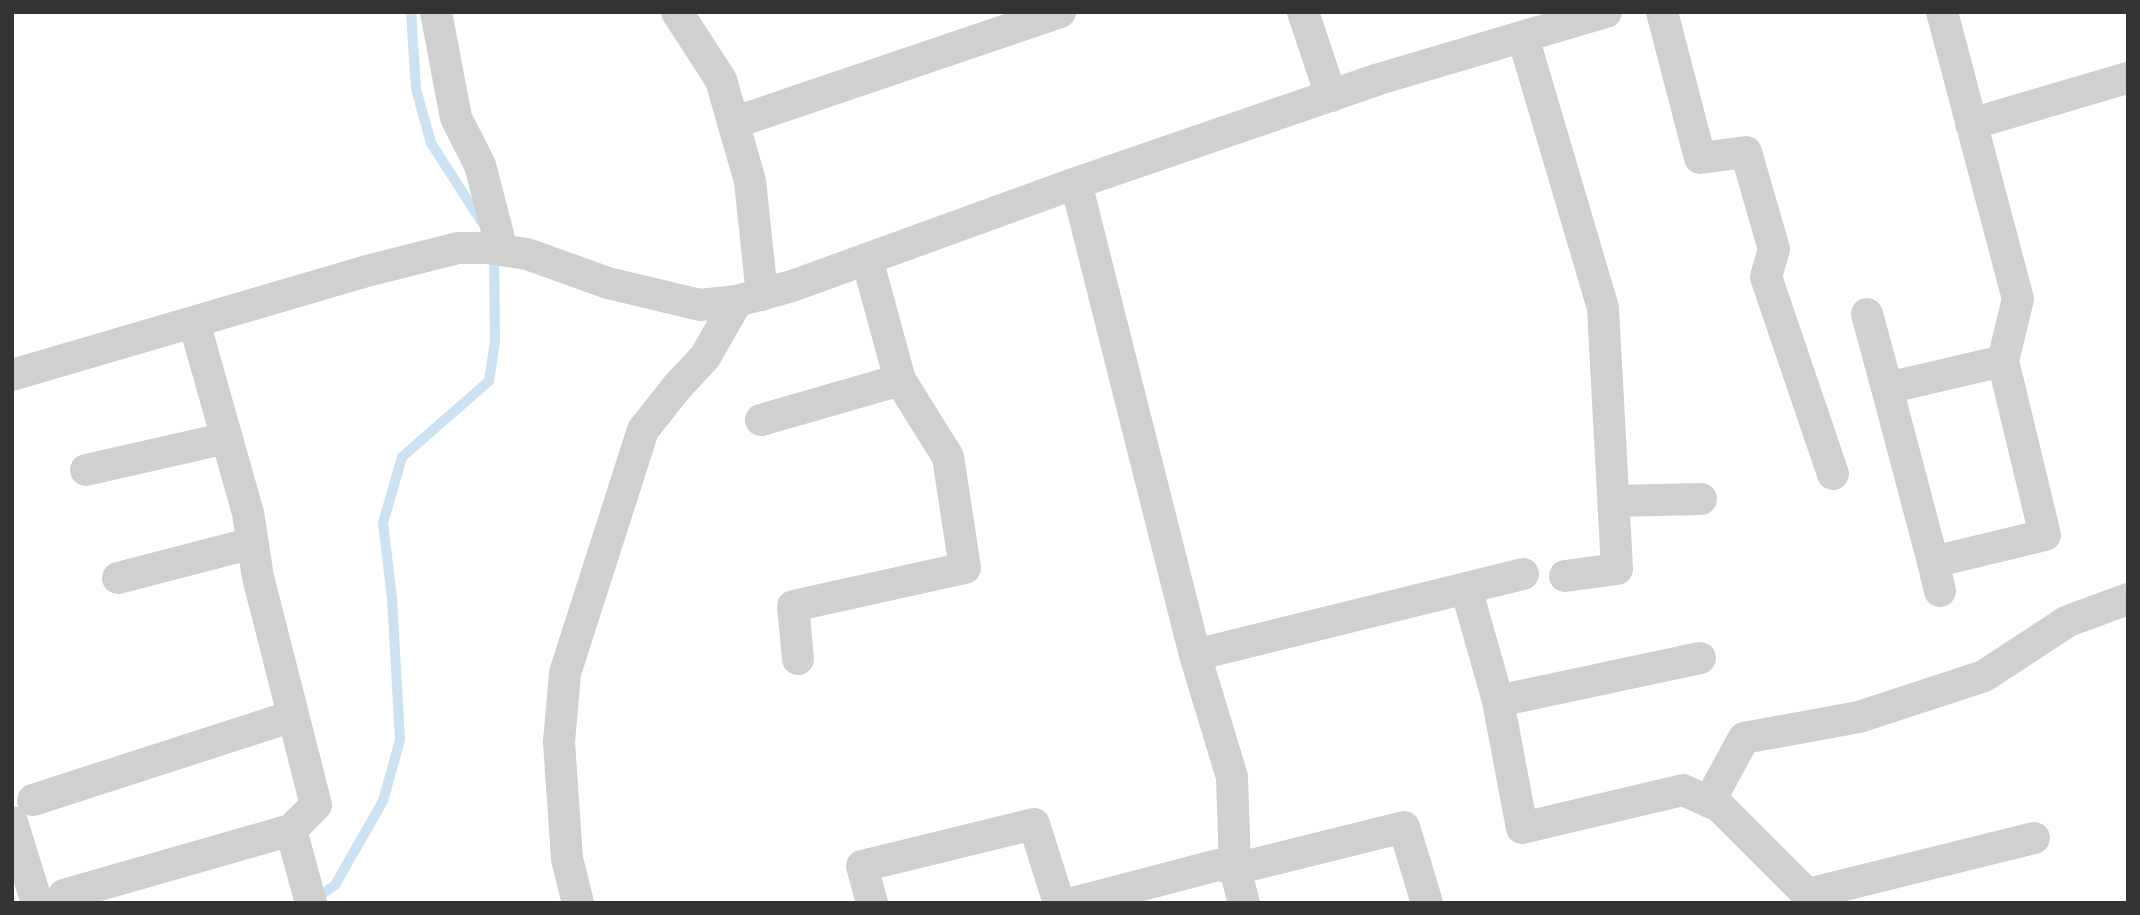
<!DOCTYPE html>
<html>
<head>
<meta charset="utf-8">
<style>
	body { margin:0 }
	#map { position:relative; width:2140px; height:915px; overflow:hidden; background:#fff; font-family:Ubuntu,sans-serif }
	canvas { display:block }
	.frame { position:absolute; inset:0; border:14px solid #333; pointer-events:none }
</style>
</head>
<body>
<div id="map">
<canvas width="2140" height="915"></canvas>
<div class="frame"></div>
</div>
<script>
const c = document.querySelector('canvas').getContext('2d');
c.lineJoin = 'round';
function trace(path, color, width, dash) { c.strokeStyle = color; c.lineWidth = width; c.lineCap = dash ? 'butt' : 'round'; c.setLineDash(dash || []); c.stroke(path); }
trace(new Path2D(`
	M411,12L416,89L431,143L481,221
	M314,900L335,885L383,801L400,740L392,598L383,523L402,457L489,381L495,341L494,253`), '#cce1f1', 10);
trace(new Path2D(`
	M436,12L456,118L480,165L502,250
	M677,12L721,80L750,181L762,295
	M1303,12L1331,96
	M1662,12L1700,158L1746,152L1774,249L1766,277L1833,474
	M1942,12L2018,299L2003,361L2045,535L1933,562L1887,388L2003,361
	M1523,37L1603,308L1617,569L1565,576
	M733,123L1060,12
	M1971,124L2127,78
	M1076,183L1195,655L1232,777L1235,869L1244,903
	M1867,314L1887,388
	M12,375L367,271L458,248H487L527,254L608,283L700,305L737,301L792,286L1076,183L1379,79L1606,12
	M761,420L900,380
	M86,470L227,438
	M1614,501L1701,499
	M1933,562L1940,591
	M118,578L253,543
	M1466,588L1498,701
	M1195,655L1523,574
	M1700,658L1498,701L1522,828L1683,790L1719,806L1816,903
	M798,659L793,606L965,568L948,457L900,380L867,259
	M33,800L293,716
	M1709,802L1744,738L1859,717L1984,676L2068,621L2128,599
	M12,822L37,903
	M291,830L311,903
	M1808,894L2034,838
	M64,895L291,830L316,805L258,577L248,513L194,322
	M578,903L567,859L559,742L565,673L643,430L677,387L705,357L737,301
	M872,903L862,866L1034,824L1059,903
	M1073,903L1218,865L1235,869L1404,827L1427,903`), '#d0d0d0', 32);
</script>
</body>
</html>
